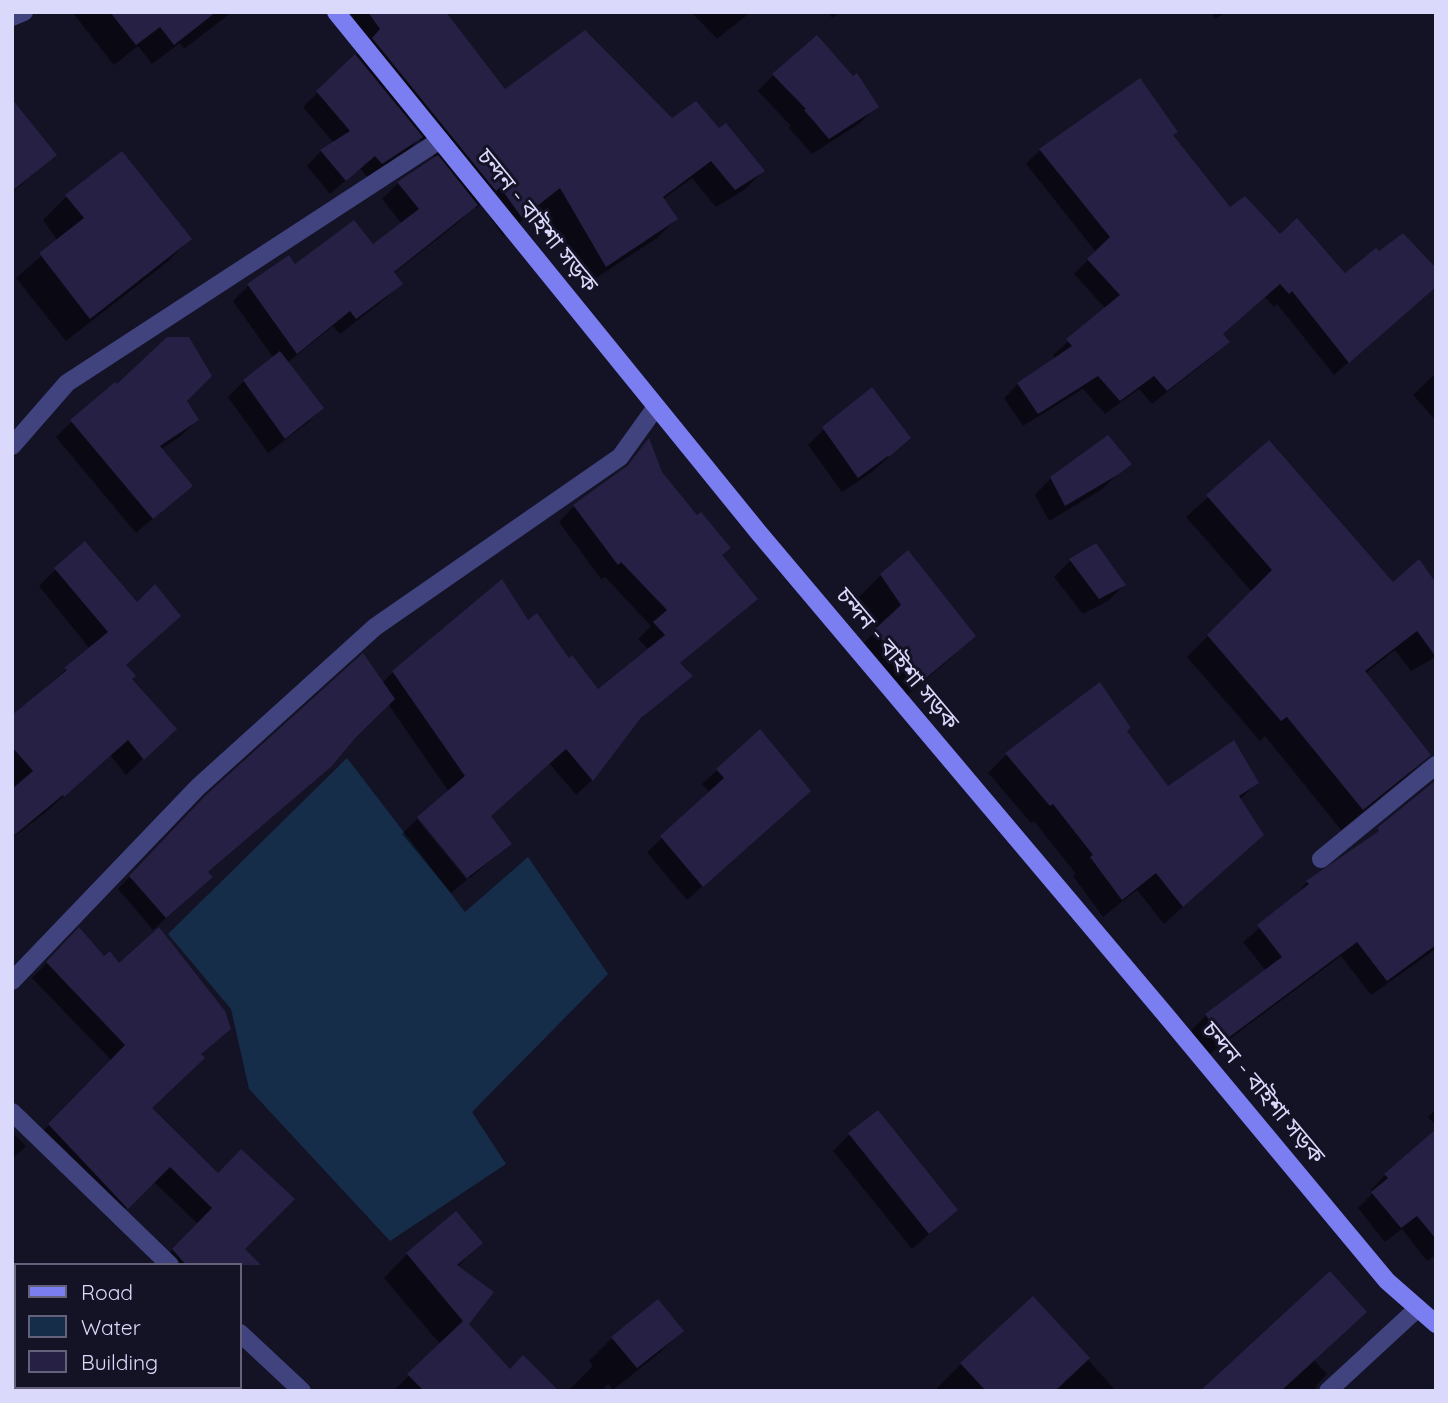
<!DOCTYPE html>
<html>
<head>
<meta charset="utf-8">
<style>
	body { margin:0 }
	#map { position:relative; width:1448px; height:1403px; overflow:hidden; background:#141225; font-family:Quicksand,sans-serif }
	canvas { display:block }
	.frame { position:absolute; inset:0; border:14px solid #dbd9fb; pointer-events:none }
	.legend { position:absolute; left:14px; top:1263px; width:228px; height:126px; box-sizing:border-box; background:#141225; border:2px solid #64627b; margin:0; padding:9px 12px; list-style:none; font-size:21px; color:#dbd9fb }
	.legend li { display:flex; align-items:center; gap:14px; height:35px }
	.legend b { width:35px; border:2px solid #64627b }
</style>
</head>
<body>
<div id="map">
<canvas width="1448" height="1403"></canvas>
<div class="frame"></div>
<ul class="legend">
<li><b style="height:9px;background:#7a7ef1"></b>Road</li>
<li><b style="height:19px;background:#162d4a"></b>Water</li>
<li><b style="height:19px;background:#252044"></b>Building</li>
</ul>
</div>
<script>
const c = document.querySelector('canvas').getContext('2d');
c.lineJoin = 'round';
function fillPath(path, color) { c.fillStyle = color; c.fill(path, 'evenodd'); }
function trace(path, color, width, dash) { c.strokeStyle = color; c.lineWidth = width; c.lineCap = dash ? 'butt' : 'round'; c.setLineDash(dash || []); c.stroke(path); }
function write(font, color, halo, rows, align = 'center') {
  c.font = font + ' Quicksand,"Noto Sans Bengali",sans-serif'; c.lineWidth = 6; c.setLineDash([]); c.textBaseline = 'middle'; c.strokeStyle = halo; c.fillStyle = color; for (const [text, x, y, turn = 0] of rows) {
    c.save(); c.translate(x, y); c.rotate((+turn || 0) * Math.PI / 180); c.textAlign = isNaN(turn) ? turn : align; if (halo) c.strokeText(text, 0, 0); c.fillText(text, 0, 0); c.restore();
  }
}
fillPath(new Path2D(`
	M347,758L465,912L528,857L608,974L472,1112L506,1164L390,1241L249,1089L231,1009L168,934Z`), '#162d4a');
fillPath(new Path2D(`
	M72,12H232L184,49L180,43L152,64L138,46L114,65Z
	M336,12H443L505,92L718,130L763,171L744,190L716,207L692,178L662,200L676,219L657,238L587,284L540,206L503,236L481,204L476,208L474,206L460,221L393,274L401,283L385,299L340,334L333,326L287,363L322,408L306,424L268,453L228,397L244,381L274,359L233,301L249,285L295,267L372,247L402,224L382,199L398,183L436,158L419,139L407,151L367,177L360,168L330,194L307,166L321,151L334,143L303,107L362,49Z
	M691,12H751L717,39Z
	M828,12H841L832,18Z
	M1211,12H1227L1215,19Z
	M773,75L876,107L860,123L812,154L789,128L791,126L758,91Z
	M12,102L55,155L12,193Z
	M1171,136L1230,210L1345,275L1436,286L1334,375L1277,304L1274,307L1265,297L1222,335L1227,342L1213,356L1152,404L1139,389L1105,414L1083,389L1023,426L1004,398L1018,384L1056,359L1053,355L1106,309L1074,274L1096,252L1026,164L1040,150Z
	M66,197L190,239L166,263L66,341L16,278L58,241L43,220Z
	M1436,373V421L1413,395Z
	M197,420L181,436L161,449L191,486L136,533L56,437L72,421Z
	M824,429L892,454L872,472L842,492L808,445Z
	M649,441L660,473L721,556L756,598L679,664L690,676L633,726L592,780L576,795L549,763L489,817L510,844L470,878L419,817L449,792L388,704L352,738L318,778L207,873L211,877L153,930L118,889L207,796L382,683L393,672L528,623L598,691L649,650L638,639L651,626L605,577L601,579L559,522L574,506L620,473Z
	M1268,443L1393,585L1436,586V657L1411,671L1395,650L1365,674L1428,755L1407,776L1341,830L1265,736L1260,741L1187,657L1252,592L1186,517Z
	M1129,464L1101,490L1049,521L1035,495L1051,478Z
	M1070,561L1124,585L1108,601L1083,614L1054,577Z
	M56,569L136,604L179,616L125,666L130,679L174,729L126,775L110,755L46,812L12,838V791L16,788L12,783V717L90,649L39,586Z
	M881,575L974,635L950,659L894,707L852,655L878,629L857,599Z
	M1100,684L1125,732L1168,788L1257,783L1239,800L1243,853L1164,924L1137,890L1103,917L1073,876L1076,874L1034,821L1031,823L988,773L1006,755Z
	M760,731L794,805L687,900L647,852L710,793L702,784Z
	M1436,782V949L1371,995L1341,956L1208,1055L1191,1031L1206,1015L1266,971L1243,942L1293,899L1307,882L1365,843Z
	M417,819L467,880L451,893L402,834Z
	M79,930L104,959L229,1028L200,1055L150,1109L218,1175L243,1249L234,1265H158L198,1224L153,1181L112,1222L34,1140L112,1061L32,978Z
	M1436,1109V1126L1428,1117Z
	M12,1132L26,1146L12,1159Z
	M1436,1132V1255L1427,1261L1402,1229L1385,1242L1358,1208L1373,1193L1371,1190L1385,1175Z
	M849,1135L956,1210L912,1249L833,1151Z
	M456,1213L481,1243L457,1267L467,1324L510,1371L557,1391H393L441,1345L384,1278L407,1254Z
	M12,1291L16,1295V1336L12,1340Z
	M1033,1298L1116,1391H940L937,1388L961,1364Z
	M681,1331L658,1354L613,1390L608,1384L601,1391H568L593,1366L589,1361L612,1338Z
	M1314,1360L1327,1374L1316,1386V1391H1204Z`), '#0007');
fillPath(new Path2D(`
	M110,12H216L174,45L160,27L136,45Z
	M368,12H446L505,89L585,30L672,118L696,101L719,128L726,123L765,171L735,190L711,161L663,197L678,219L606,267L560,188L522,218L500,187L496,191L372,38L380,29Z
	M817,35L853,76L857,73L879,107L829,139L804,110L806,109L772,74Z
	M355,54L423,137L382,164L375,156L346,181L320,150L350,131L316,91Z
	M1140,78L1178,132L1173,135L1230,207L1245,196L1280,234L1297,218L1345,273L1376,248L1379,251L1403,233L1436,268V287L1349,363L1292,291L1289,294L1280,284L1223,334L1230,342L1167,391L1154,376L1120,401L1098,376L1038,414L1017,383L1072,346L1066,339L1120,295L1087,259L1110,237L1039,149Z
	M12,99L57,155L12,191Z
	M122,151L192,239L90,319L39,253L84,218L65,195Z
	M438,155L478,205L394,272L403,284L356,319L350,311L297,354L247,284L289,255L295,264L354,220L373,244L419,209L397,182Z
	M167,337H189L212,376L187,401L199,420L160,446L193,486L153,519L70,420L115,382L117,384Z
	M280,351L324,408L285,439L243,380Z
	M872,387L911,438L889,457L888,456L858,478L822,427Z
	M1108,435L1132,464L1119,474L1065,506L1050,477Z
	M649,438L662,472L697,515L701,512L731,548L722,555L758,599L680,663L693,676L640,719L593,781L566,749L491,816L512,844L467,878L417,817L465,776L392,671L502,579L528,620L537,613L569,658L572,655L598,689L665,635L653,622L667,610L621,562L618,565L573,505L627,466Z
	M1269,440L1393,582L1419,559L1436,583V657L1417,631L1365,671L1431,755L1363,810L1287,717L1281,721L1207,635L1272,570L1206,495Z
	M85,541L137,602L155,584L181,616L126,665L136,676L132,679L177,729L144,760L128,740L64,797L63,795L12,837V789L33,771L12,747V715L67,670L64,668L108,632L54,568Z
	M1096,543L1126,585L1099,599L1069,559Z
	M908,550L976,636L919,684L874,630L901,605L880,574Z
	M363,653L395,699L356,737L332,766L208,872L213,877L166,918L129,876L206,795Z
	M1100,682L1131,728L1127,731L1168,786L1234,740L1259,783L1239,796L1264,835L1183,907L1156,873L1122,900L1090,857L1093,855L1053,804L1050,806L1005,753Z
	M760,729L811,791L703,887L660,836L724,778L716,769Z
	M1436,780V945L1387,981L1357,942L1224,1041L1205,1014L1282,957L1257,925L1309,884L1306,881L1379,831L1377,828Z
	M79,927L104,956L110,951L119,963L159,927L225,1011L231,1029L201,1054L205,1058L152,1108L218,1173L241,1149L295,1199L245,1249L261,1265H186L172,1249L212,1208L170,1167L128,1209L48,1124L125,1045L46,962Z
	M878,1110L958,1210L929,1234L848,1133Z
	M1436,1129V1239L1417,1216L1401,1228L1371,1192L1388,1178L1384,1174Z
	M456,1211L483,1243L457,1265L494,1292L469,1324L510,1369L523,1355L559,1391H424L407,1374L463,1321L406,1253Z
	M1330,1271L1367,1312L1281,1391H1200Z
	M1033,1296L1090,1358L1055,1391H986L960,1363Z
	M658,1299L684,1331L637,1368L611,1337Z`), '#252044');
trace(new Path2D(`
	M12,17L24,12
	M12,446L67,383L440,140
	M1321,859L1436,765
	M12,981L198,787L375,627L620,457L656,407
	M12,1112L170,1265
	M240,1333L302,1391
	M1328,1391L1418,1308`), '#41437f', 18);
trace(new Path2D(`
	M336,12L759,533L1164,1013L1387,1281L1436,1324`), '#7a7ef1', 18);
write('23px', '#dbd9fb', '#141225', [
	["চন্দন - বাইশা সড়ক",537,221,51],
	["চন্দন - বাইশা সড়ক",897,659,50],
	["চন্দন - বাইশা সড়ক",1263,1093,50]
]);
</script>
</body>
</html>
